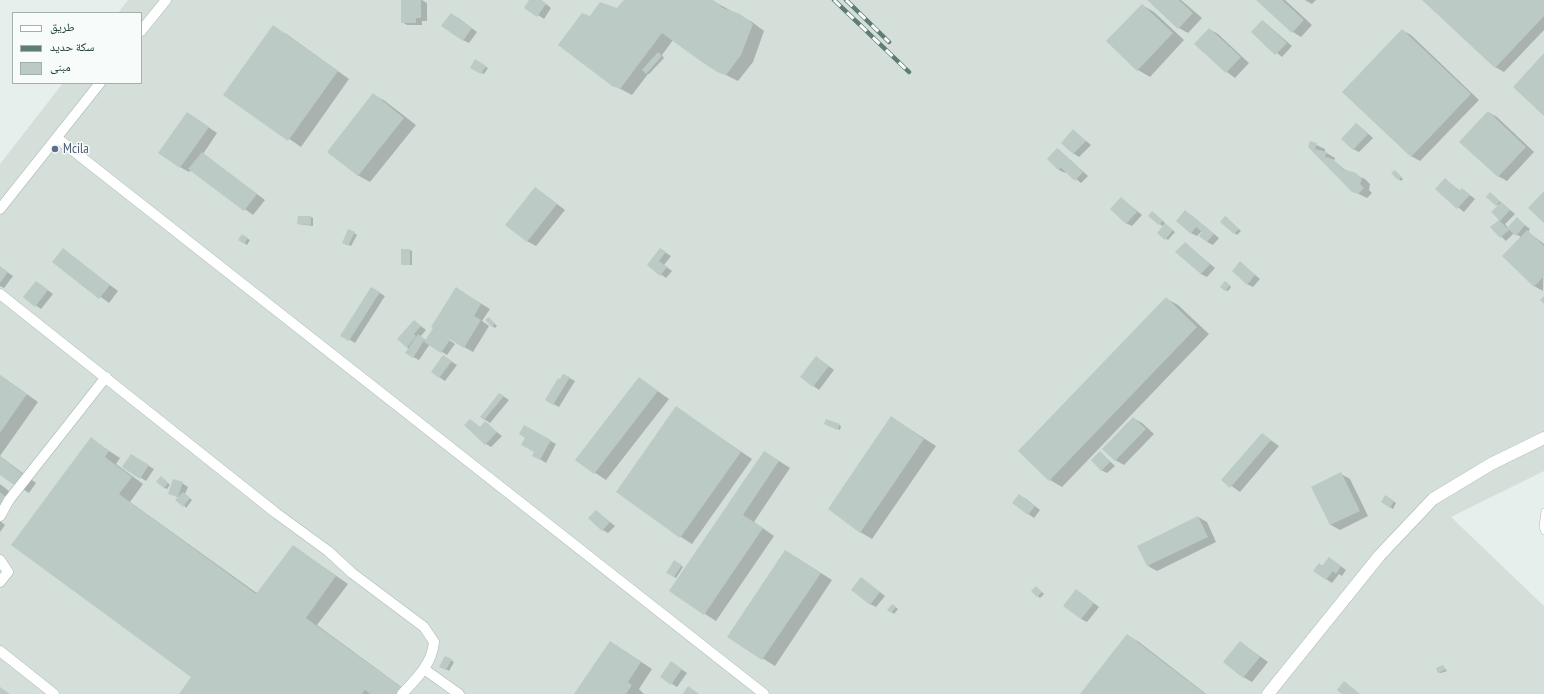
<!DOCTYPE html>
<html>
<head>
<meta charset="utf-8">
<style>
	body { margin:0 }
	#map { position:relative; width:1544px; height:694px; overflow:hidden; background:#e6efeb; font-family:"PT Sans Narrow","Noto Naskh Arabic",sans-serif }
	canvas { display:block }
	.legend { position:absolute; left:12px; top:12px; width:130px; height:72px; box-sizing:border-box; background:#f7fbf9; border:1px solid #a3b1ad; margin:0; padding:5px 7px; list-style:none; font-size:12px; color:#24423a }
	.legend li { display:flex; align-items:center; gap:8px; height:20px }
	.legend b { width:20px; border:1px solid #a3b1ad }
</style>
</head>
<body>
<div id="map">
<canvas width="1544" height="694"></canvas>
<ul class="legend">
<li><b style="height:5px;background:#fff"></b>طريق</li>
<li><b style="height:5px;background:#5f7d75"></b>سكة حديد</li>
<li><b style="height:11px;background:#bbcac4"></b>مبنى</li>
</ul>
</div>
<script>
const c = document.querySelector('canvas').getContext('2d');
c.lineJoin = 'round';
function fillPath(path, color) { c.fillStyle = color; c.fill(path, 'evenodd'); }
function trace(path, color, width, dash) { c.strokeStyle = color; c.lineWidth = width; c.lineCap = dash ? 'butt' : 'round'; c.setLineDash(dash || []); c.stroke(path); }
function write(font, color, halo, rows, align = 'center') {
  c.font = font + ' "PT Sans Narrow",sans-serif'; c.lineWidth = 3; c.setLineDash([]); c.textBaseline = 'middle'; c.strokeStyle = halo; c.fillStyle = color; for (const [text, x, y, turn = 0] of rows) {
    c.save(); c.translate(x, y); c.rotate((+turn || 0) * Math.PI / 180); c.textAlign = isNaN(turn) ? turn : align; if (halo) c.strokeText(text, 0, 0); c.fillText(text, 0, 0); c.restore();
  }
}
fillPath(new Path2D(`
	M128,0H1544V471L1451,517L1544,606V694H0V164L63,83H141V13H118Z`), '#d4dfda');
fillPath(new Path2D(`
	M402,0H422L427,3V21H422V25H407L402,22Z
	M531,0H541L551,8L544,19L526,7Z
	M625,0H711L752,22L764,31L753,62L738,81L718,71L673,40L662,55L664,58L649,74H648L632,95L613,85L590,17L618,9Z
	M1148,0H1181L1202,18L1188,33L1179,28Z
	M1257,0H1285L1312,25L1301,37L1293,32Z
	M1305,0H1316L1312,4Z
	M1424,0H1544V30L1504,72L1495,67Z
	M1142,5L1154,12L1184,40L1150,77L1138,70Z
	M457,17L477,32L469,43L463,40Z
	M1263,21L1292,46L1282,57L1252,32Z
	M1209,29L1218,34L1249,63L1235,78L1227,72L1195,44Z
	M1402,30L1411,35L1479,100L1420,161L1411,156Z
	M285,33L349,79L301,147L224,94Z
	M475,61L488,68L484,74L472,67Z
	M374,95L385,101L416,125L370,182L359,176L329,152Z
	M1488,112L1497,117L1534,152L1507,181L1498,176Z
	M188,113L217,133L203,154L265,200L253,215L191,170L189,172L180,167Z
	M1357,124L1373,138L1359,152L1353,149Z
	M1074,131L1091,145L1079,157L1073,153Z
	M1310,142L1325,149V152L1335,158L1334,161L1348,172L1365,179L1370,184L1369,190L1372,193L1367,198L1353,191L1309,146Z
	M1058,149L1088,176L1081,183L1066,171L1065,173L1059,170L1048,159Z
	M1395,171L1403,179L1401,181L1399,179Z
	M1445,179L1460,191L1462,189L1475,199L1464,212L1436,189Z
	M536,188L565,210L536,246L527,241Z
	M1492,195L1515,214L1505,224L1508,228L1517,219L1530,229L1528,232L1544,244L1543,291L1534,286L1521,237L1514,233L1506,241L1492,228L1500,220L1498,206Z
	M1122,199L1142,215L1132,226L1126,223Z
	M1153,212L1165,223L1162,226L1160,224Z
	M1191,215L1219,238L1213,245L1207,242L1202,231L1197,236L1191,233Z
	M311,217L313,218V226L298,224Z
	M1226,217L1241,231L1237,235L1222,222Z
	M1168,226L1175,232L1168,240L1159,233Z
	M354,233L357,235L351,246L343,242Z
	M243,236L250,240L247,245L240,240Z
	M1185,243L1215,268L1207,277L1201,274Z
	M660,249L671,256L664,265L672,271L666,278L648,265Z
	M63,250L118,291L109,303L53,262Z
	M410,250L412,251V265H404L402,264Z
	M1241,263L1260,279L1253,287L1247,284Z
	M0,267L13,276L4,288L0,286Z
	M1227,283L1231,287L1228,291L1225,290Z
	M41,285L53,294L41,309L24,297Z
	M371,288L385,296L355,343L342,335Z
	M465,294L490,309L482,321L489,326L473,352L464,347Z
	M1167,299L1178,305L1209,334L1062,487L1050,480Z
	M489,318L497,326L495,328L492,326Z
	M414,321L426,330L420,337L426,341L439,333L455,344L447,355L430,344L419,360L413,357L407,347Z
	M449,360L457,365L445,381L432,372Z
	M822,361L834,370L819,390L801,377Z
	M0,375L38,402L0,456L36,483L29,493L0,474Z
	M564,375L575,381L559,407L546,400Z
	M639,378L669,399L606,480L576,460Z
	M500,394L509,400L490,423L481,417Z
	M677,408L752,459L692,544L681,537Z
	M891,417L936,446L872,539L860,532Z
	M1133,418L1142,423L1154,434L1124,465L1115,460Z
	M470,420L481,428L485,423L502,436L491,447L486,444Z
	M827,425H839L841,426L840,430Z
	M525,426L556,444L546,463L533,455L535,452L526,437Z
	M1262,434L1279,446L1240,492L1223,480Z
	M91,439L120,458L116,464L143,484L130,502L258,594L293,546L348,584L317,625L411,694H180L193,676Z
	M765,452L790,468L754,522L774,536L716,621L705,614Z
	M1100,452L1115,466L1107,473L1101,470Z
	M131,455L154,469L146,481L124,467Z
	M1341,474L1350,479L1368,516L1340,530L1331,525L1312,488Z
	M164,479L170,485L167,489L164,488Z
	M182,483L188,487L185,494L192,500L186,508L179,498L170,493Z
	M0,484L9,491L0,508Z
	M1386,496L1396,503L1393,509L1382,502Z
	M1025,498L1040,510L1034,518L1013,503Z
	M596,511L615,526L608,533L603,530Z
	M1198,517L1207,522L1216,542L1157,571L1148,566Z
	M0,521L5,525L0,532Z
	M786,551L832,580L775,666L728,637Z
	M675,561L683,567L676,578L668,572Z
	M1335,562L1346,570L1342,576L1339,574L1332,583L1314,571L1319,564L1323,566Z
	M867,582L885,596L876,607L870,604Z
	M1036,587L1044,594L1040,598L1032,591Z
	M1082,594L1099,607L1087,622L1081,619Z
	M893,605L898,609L894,614L889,610Z
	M1127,635L1139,642L1206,694H1082Z
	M611,642L652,669L639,689L644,694H575Z
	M1240,642L1268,662L1252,682L1243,677Z
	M446,657L454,662L449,671L441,666Z
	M677,666L687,673L677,687L672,684Z
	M1443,666L1447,671L1441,673L1438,672Z`), '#0003');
fillPath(new Path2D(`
	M401,0H421V18H416V23H401Z
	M529,0H541L546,4L537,17L524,8Z
	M624,0H713L723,8L740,14L753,24L741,55L726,75L717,72L699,60L662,33L620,89L612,86L558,45L582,13L590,16L600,2L617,8Z
	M1147,0H1179L1193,13L1178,29Z
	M1256,0H1282L1304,20L1292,33Z
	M1422,0H1544V16L1495,68Z
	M1142,4L1173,33L1137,71L1106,41Z
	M451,13L472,28L463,41L441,26Z
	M1262,20L1287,43L1275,55L1251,32Z
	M273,25L338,71L288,141L223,95Z
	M1209,28L1241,57L1226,73L1194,44Z
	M1402,29L1471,94L1411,157L1342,92Z
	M658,52L662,56L646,74L642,70Z
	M1544,53V116L1513,87Z
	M475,59L486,66L481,74L470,68Z
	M373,93L404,118L358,176L327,152Z
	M1488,111L1526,147L1498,177L1459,142Z
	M187,112L209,127L180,168L158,153Z
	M1356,123L1368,134L1353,150L1341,139Z
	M1073,129L1086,141L1073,154L1061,143Z
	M1310,141L1317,143L1315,149L1327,152L1325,157L1333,159L1343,169L1356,173L1362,179L1360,184L1364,188L1358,194L1352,192L1308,147Z
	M1057,148L1083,172L1075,181L1061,168L1058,170L1047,159Z
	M202,152L257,194L244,211L188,169Z
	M1395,170L1402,177L1398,180L1391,173Z
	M1445,178L1459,191L1462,188L1470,195L1457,209L1435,189Z
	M535,187L557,204L527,242L505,225Z
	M1544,191V223L1528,208Z
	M1490,192L1500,201L1496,206L1486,197Z
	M1121,197L1137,212L1126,224L1110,209Z
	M1501,202L1510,210L1500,221L1509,230L1500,238L1490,227L1499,220L1491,212Z
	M1185,210L1214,234L1207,242L1199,236L1202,232L1196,227L1191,234L1176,221Z
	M1152,211L1163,221L1159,225L1148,216Z
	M298,216H311V225L297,224Z
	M1225,216L1239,229L1234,234L1220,222Z
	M1517,217L1525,225L1516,236L1507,228Z
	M1165,223L1173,230L1165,240L1157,233Z
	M348,229L355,232L348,246L342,243Z
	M1527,230L1544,246V276L1534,287L1502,256Z
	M242,234L248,238L244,244L238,240Z
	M1185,242L1210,264L1201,274L1175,252Z
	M63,248L110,285L99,299L52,262Z
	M660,248L666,252L659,261L667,267L660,276L647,265Z
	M401,249H410V265H401Z
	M1240,261L1255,275L1247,285L1232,271Z
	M0,266L8,272L0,283Z
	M36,281L48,290L35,307L23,297Z
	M1225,281L1230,285L1225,291L1220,287Z
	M371,287L380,292L349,341L340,336Z
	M456,287L481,304L474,316L481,320L464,348L446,337L450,340L441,353L424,342L433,328L431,327Z
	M1544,296V304L1540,300Z
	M1166,297L1197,327L1049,481L1018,451Z
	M489,317L495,324L492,327L485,320Z
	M414,320L421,326L414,334L416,336L407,348L397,339Z
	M418,334L425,339L413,358L405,353Z
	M443,355L452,361L439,378L431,372Z
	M816,356L829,366L813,387L800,377Z
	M563,374L570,377L553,405L545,400L558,378L560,379Z
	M0,375L27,394L0,433Z
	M639,377L658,391L594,474L575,460Z
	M499,393L504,396L484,420L480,417Z
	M676,406L741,452L680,538L616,492Z
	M891,416L924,439L860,533L828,509Z
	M1133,417L1146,429L1115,461L1102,449Z
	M470,419L480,427L485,421L497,432L485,445L464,425Z
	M826,419L840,424L837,430L824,424Z
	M524,425L551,440L540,460L532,456L534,452L521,445L525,438L519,434Z
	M1262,433L1271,440L1230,488L1221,480Z
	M91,437L109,451L105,457L132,477L119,494L256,594L293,545L336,576L306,618L404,689L401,694H370L365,690L362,694H179L191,677L11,545Z
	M764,451L779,461L743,515L763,528L704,615L669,591Z
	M1100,451L1110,462L1101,471L1091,460Z
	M131,454L149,465L140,479L122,467Z
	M0,456L25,476L17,487L0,475Z
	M1341,472L1360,511L1330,525L1311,487Z
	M161,476L168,483L164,488L156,482Z
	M173,479L183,482L178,497L168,494Z
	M0,492L7,498L0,505Z
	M183,492L190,498L183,507L175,500Z
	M1019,494L1035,506L1028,515L1012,503Z
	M1385,495L1394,501L1390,508L1381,502Z
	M596,510L610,522L602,531L588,518Z
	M1198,516L1208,537L1147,566L1137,546Z
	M785,550L821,573L762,660L727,637Z
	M1329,557L1341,566L1336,574L1333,571L1326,580L1313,571L1319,563L1322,566Z
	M674,560L682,565L674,577L666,573Z
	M861,577L880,592L870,605L851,590Z
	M1036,586L1042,592L1037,597L1031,591Z
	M1076,589L1094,603L1081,619L1063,606Z
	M892,604L896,607L891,613L887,610Z
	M1127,634L1205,694H1080Z
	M610,641L641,662L628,682L632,685L626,694H574Z
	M1240,641L1260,657L1243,678L1223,662Z
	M445,656L452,659L446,670L439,667Z
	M671,661L682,669L671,685L660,677Z
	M1443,665L1445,670L1438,673L1436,668Z
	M1344,681L1360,694H1342L1337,690Z
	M688,686L699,694H683Z
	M0,687L10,694H0Z`), '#bbcac4');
const service = new Path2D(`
	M1544,511L1542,527L1544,532`);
const minor = new Path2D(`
	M141,31L166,0
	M57,138L764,694
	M0,209L100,83
	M0,294L276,513L328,551L352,573L424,627L434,642C432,664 417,678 402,694
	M0,516L9,500L106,377
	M0,560L8,572L0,582
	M0,651L54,694
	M424,669L459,694`);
const tertiary = new Path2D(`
	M1268,694L1380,555L1433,499L1491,464L1544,438`);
trace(service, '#a8b8b2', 6);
trace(minor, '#a8b8b2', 11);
trace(tertiary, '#a8b8b2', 13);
trace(service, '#fff', 5);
trace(minor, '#fff', 10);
trace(tertiary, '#fff', 12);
const rail = new Path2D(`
	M834,0L909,72
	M846,0L889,42`);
trace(rail, '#5f7d75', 4.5);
trace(rail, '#f7fbf9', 3, [9]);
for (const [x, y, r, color] of [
	[55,149,4,"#5c6f8a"]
]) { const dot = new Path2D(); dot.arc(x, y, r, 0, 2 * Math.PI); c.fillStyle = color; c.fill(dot); trace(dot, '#f7fbf9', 1.5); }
write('14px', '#4e5e75', '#f7fbf9', [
	["Mcila",63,149]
], 'left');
</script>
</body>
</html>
